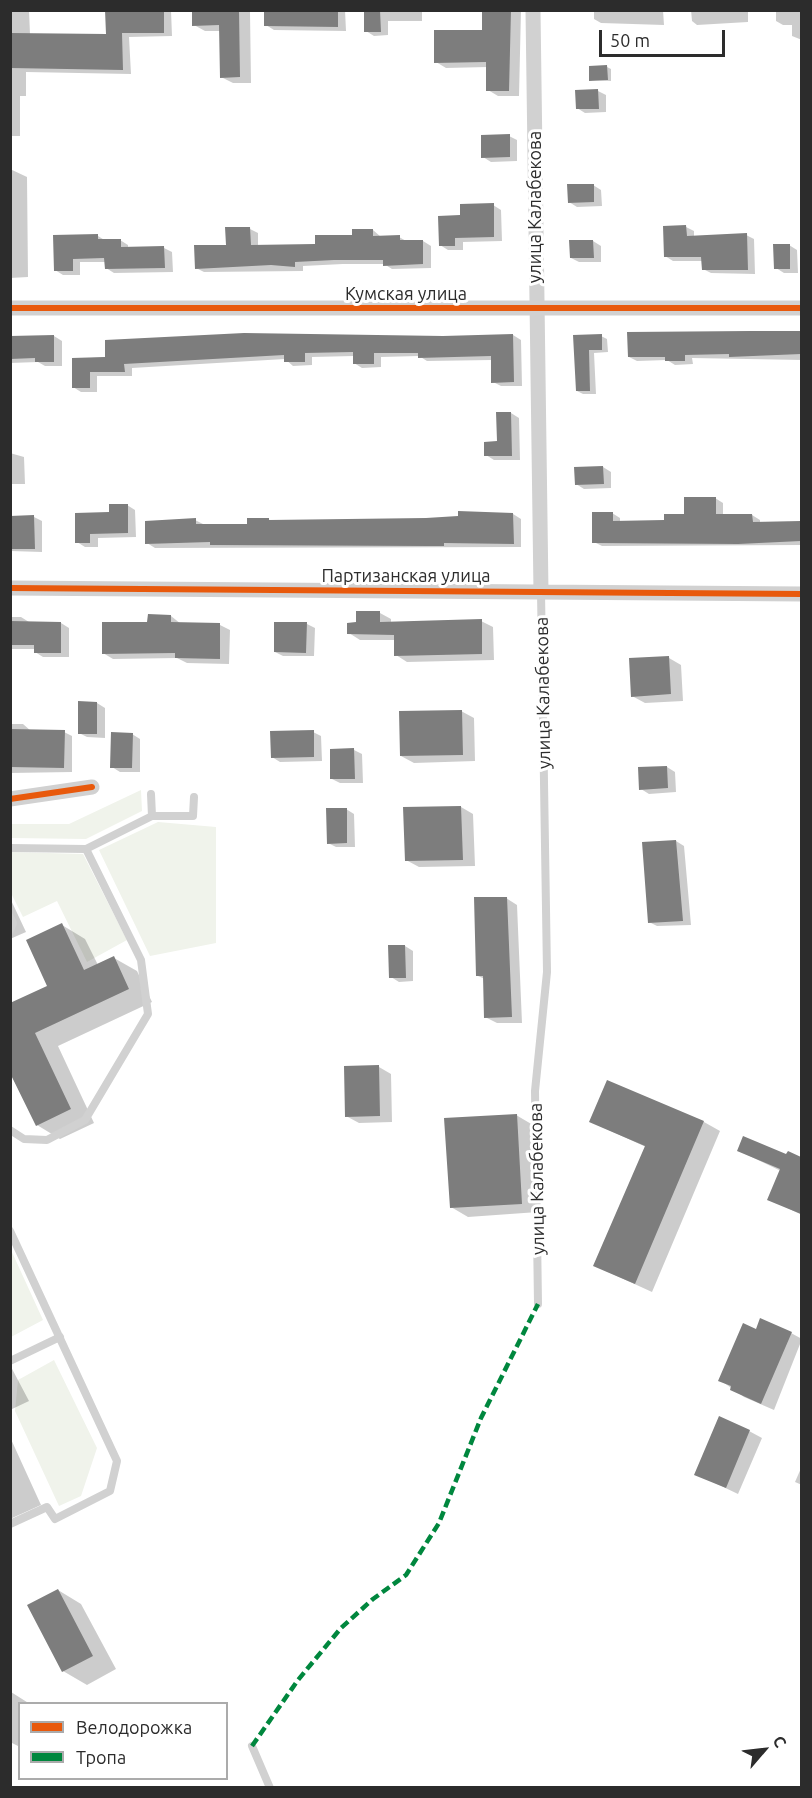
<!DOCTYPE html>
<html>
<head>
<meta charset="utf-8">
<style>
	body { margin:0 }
	#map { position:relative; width:812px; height:1798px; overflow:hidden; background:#fff; font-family:Ubuntu,sans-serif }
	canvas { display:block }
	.frame { position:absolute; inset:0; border:12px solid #2c2c2c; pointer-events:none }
	.legend { position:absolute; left:18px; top:1702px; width:210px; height:78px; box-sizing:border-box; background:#fff; border:2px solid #ababab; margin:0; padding:8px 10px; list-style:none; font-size:18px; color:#2c2c2c }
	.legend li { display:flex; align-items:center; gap:12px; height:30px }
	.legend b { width:30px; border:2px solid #ababab }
	.north { position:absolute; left:734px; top:1720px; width:60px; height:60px; -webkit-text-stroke:4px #fff; paint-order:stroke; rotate:62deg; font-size:16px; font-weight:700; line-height:24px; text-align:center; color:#2c2c2c }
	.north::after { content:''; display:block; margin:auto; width:21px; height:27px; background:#2c2c2c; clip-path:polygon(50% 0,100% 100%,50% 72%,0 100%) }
	.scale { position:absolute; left:599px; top:30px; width:126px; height:27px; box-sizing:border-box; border:3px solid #2c2c2c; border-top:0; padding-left:8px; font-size:18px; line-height:21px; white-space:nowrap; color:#2c2c2c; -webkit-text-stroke:4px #fff; paint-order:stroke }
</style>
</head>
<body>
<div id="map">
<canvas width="812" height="1798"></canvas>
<div class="frame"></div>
<ul class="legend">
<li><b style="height:8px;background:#e8590c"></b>Велодорожка</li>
<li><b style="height:8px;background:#00873e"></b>Тропа</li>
</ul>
<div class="north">С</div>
<div class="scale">50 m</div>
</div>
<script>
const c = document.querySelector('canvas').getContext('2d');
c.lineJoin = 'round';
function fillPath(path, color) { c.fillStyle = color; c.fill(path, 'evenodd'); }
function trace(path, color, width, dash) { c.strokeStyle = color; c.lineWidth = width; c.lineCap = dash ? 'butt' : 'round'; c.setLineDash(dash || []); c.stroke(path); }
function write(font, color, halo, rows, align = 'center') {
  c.font = font + ' Ubuntu,sans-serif'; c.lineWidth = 6; c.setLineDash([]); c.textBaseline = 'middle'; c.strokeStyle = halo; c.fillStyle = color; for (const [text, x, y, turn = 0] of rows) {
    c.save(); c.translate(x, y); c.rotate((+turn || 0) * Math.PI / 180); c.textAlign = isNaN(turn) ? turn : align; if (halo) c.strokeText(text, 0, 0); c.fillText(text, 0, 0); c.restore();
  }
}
fillPath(new Path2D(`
	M141,790L142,811L86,839L11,838V824H69Z
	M158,822L216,827V943L150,956L99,850Z
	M11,852L83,854L127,940L87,962L57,901L23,917L11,893Z
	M11,1250L43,1320L11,1337H10Z
	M54,1360L97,1448L81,1496L59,1506L15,1411L18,1380Z`), '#f0f3eb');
fillPath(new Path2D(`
	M10,10H29L30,34L107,36V10H171L172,36L129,37L131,74L26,72V96H20V136H10Z
	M193,10L250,12L251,83H233L221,77L220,31H205L194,25Z
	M266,10H345L346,31L274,30L266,25Z
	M365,10H422V21H388V35L374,36L366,31Z
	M483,10H521L519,96H498L488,90V67L446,68L436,62L484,31Z
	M594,10H663L664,25L601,23L594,19Z
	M691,10H748V22L697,25L692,21Z
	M776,10H802V40L792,36V25H783L776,21Z
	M607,67L611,69V81L591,80Z
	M598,91L606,95V112L585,113L577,108Z
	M509,136L517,140V161L491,162L483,157Z
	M10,169L27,177L28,277L10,278Z
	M593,185L601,190L602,206L577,207L569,202Z
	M493,205L501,210L502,241L463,242V250H448L440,245L461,216Z
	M686,227L694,231V238L746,235L754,239L755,274L711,273L703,269V261H673L665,256Z
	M250,229L258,233V246H317L373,230L381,237H399L408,242L423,241L431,246V268L392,269L384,264H343L303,266V271L204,272L196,268Z
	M98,236L106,241L120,240L128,245V248H164L172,252L173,272L114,273L106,268V262H80V275H63L55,270Z
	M593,241L601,246V262H579L571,258Z
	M789,245L797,250L798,273H784L776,268Z
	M802,333V360L692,358L693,364L675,365L667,360L637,361L629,357L628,334Z
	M513,335L521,340L522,386H501L493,382L492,360L427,361L419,356L381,357V367L362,368L354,363V356L312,357V365L293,366L285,359L132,368V376H97V392H81L73,387V359Z
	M54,336L62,341V366H45L38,362L10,363V337Z
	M575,336H601L607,339L608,352L594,353L596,394H583L577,391Z
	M511,413L519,418L520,460H494L486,455L498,443Z
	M10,453L24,457L25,484H10Z
	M603,467L611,472V488L584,489L576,484Z
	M715,498L723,503V516L752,515L760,520V523L802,522V545L602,546L594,542L612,513L620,518V522L666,521L686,515Z
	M127,505L135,510L136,537L98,538V547H85L77,542L111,514Z
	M513,514L521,519V547L155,548L147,543L195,520L203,524L249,525L268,519L273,522L426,519Z
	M10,517H34L42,521V552L10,551Z
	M380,613L391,619V623L481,621L493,627L494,660L407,662L396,655L395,640H360L349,633L357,624Z
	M171,616L181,624L220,625L230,630L229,664L187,663L177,658L113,659L103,653L149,624Z
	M10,617H21L29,622L61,623L69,628V657H43L35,652V649H10Z
	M307,624L315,628L314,656H283L275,652Z
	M669,658L681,665L683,701L645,703L632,696Z
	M79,703H97L105,708V738L87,737L79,733Z
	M461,711L474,718L475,761L414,763L401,756Z
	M10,724H23L31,731L64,732L72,736V772L10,773Z
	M313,732L321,736L322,761L280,762L272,757Z
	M132,734L140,739V772H120L112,767Z
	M354,750L362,754L363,783H340L332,779Z
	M667,767L675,772L676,792L649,794L641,789Z
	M461,807L473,814L475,866L419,867L406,860Z
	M346,809L354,814L355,847H336L328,843Z
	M676,841L684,846L691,925L657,926L649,922Z
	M10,898L26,932L10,939Z
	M506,898L517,905L522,1023H497L485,1017V979L478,976Z
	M62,925L85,939L98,965L114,958L137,971L152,1002L58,1046L94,1123L60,1139L37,1125L10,1073L49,986Z
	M405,946L413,951V981L399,982L391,977Z
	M379,1067L391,1074L392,1122L359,1123L346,1116Z
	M516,1115L533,1125L538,1212L468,1217L451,1207Z
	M591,1122H704L720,1131L652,1292L595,1266L646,1147Z
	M739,1151L787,1156L788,1153L802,1159V1215L769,1199L781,1171Z
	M756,1330L791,1333L802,1339L774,1410L744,1397L720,1380Z
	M10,1365L29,1401L10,1410Z
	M749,1431L762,1438L738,1494L696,1474Z
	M10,1437L41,1505L10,1519Z
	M802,1466V1485L795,1482Z
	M58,1590L81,1604L116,1669L87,1685L63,1671Z
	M11,1692L30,1704H20V1747L10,1742Z`), '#0003');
fillPath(new Path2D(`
	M105,10H164V33H122L123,70L10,68V33L106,34Z
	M192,10H239L240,77L220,78L219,25L192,26Z
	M264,10H338V27L264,26Z
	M364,10H380L381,32H364Z
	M482,10H511L509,91H486V62L434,63V30H482Z
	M607,65L608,80L589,81V66Z
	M598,89L599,109H576L575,90Z
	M510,134V157L481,158V135Z
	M567,184H594V202L568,203Z
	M494,203V237L455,238V246H439L438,216L460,215V204Z
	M686,225L687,236L747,233L748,270H702L701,257H664L663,226Z
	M225,227H250L251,245L315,244V235H352V229H373V236L400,235V240H423V264L383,266V260H334L295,262V267L271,265L195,269L194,245H226Z
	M98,234V239H121V247L164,246L165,268L105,269L104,258L73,259V271H54L53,235Z
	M569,240H593L594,258H570Z
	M773,244H790V269H774Z
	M750,331H801V354L729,357V354L685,355V361H665V357H628L627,332Z
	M244,333L443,336L513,334L514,382L491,383V356L418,358V353H374V364H353V352L305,353V362H284V355L124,364L125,372H90V388H72V358L105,357V340Z
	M602,334V350H589L590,391H576L573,335Z
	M54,335V362H35V358L10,359V336Z
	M496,412H511L512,456H484V442L497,441Z
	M603,466L604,484L575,485L574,467Z
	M684,497H716V514H752L753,522L801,521V541L738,544L592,543V512H613V521L664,520V514H684Z
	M109,504H128V533L90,534V543H75V513L109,512Z
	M458,511L513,513L514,544L444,543V546H426L210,545V542L145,544V521L196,518V524H247V518H269V520L426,518L458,516Z
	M34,515L35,549H10V516Z
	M356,611H380V622L482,619V654L394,656V635L347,634V623L356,622Z
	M148,614L171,615V622L220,623V659L175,658V653L102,654V622H147Z
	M10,621L61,622V653H34V645H10Z
	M274,622H307L306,653L274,652Z
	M669,656L671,694L631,697L629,658Z
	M78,701L97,702V734H78Z
	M462,710L463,755L400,756L399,711Z
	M10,729L65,730L64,768L10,767Z
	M314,730V757L271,758L270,731Z
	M111,732L133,733L132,768H110Z
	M354,748L355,779H330V749Z
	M667,766L668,788L639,790L638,767Z
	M461,806L463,860L405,861L403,807Z
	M326,808H347V843L327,844Z
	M676,840L683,921L648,923L642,842Z
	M474,897H507L512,1017L484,1018L483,976H476Z
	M62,923L84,970L114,956L129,989L35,1033L71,1109L36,1126L10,1073V1003L47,986L26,940Z
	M388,945H405L406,978H389Z
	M379,1065L380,1116L345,1117L344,1066Z
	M607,1080L704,1121L635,1284L593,1266L645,1146L589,1122Z
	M517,1114L522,1204L450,1208L444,1118Z
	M743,1136L786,1154L788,1151L801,1157V1214L767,1200L780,1169L737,1151Z
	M760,1318L792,1332L761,1404L730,1390L731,1386L718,1381L743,1323L756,1329Z
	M719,1416L750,1430L726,1488L694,1475Z
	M58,1589L93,1656L62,1672L27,1605Z`), '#7d7d7d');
trace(new Path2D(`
	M151,794L152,816
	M10,848L86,849L141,960L148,1014L85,1120L47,1140L24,1139L10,1130
	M86,849L152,816H193L194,797
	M10,917L13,923L10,930
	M10,1231L117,1461L110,1491L55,1519L47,1507L10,1524
	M538,1304L535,1091L547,972L541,592
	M10,1361L60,1337
	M252,1746L270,1788`), '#d1d1d1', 8);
trace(new Path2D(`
	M533,10L541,592
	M10,308H802
	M10,588L802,594
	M10,799L92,787`), '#d1d1d1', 15);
trace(new Path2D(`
	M252,1746L298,1680L341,1628L373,1599L406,1575L439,1523L481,1418L538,1304`), '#00873e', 4.5, [9, 4.5]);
trace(new Path2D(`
	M10,308H802
	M10,588L802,594
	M10,799L92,787`), '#e8590c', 6);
write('18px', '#2c2c2c', '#fff', [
	["улица Калабекова",535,207,-90],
	["Кумская улица",406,294],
	["Партизанская улица",406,576],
	["улица Калабекова",543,693,-91],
	["улица Калабекова",537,1179,-91]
]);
</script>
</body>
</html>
